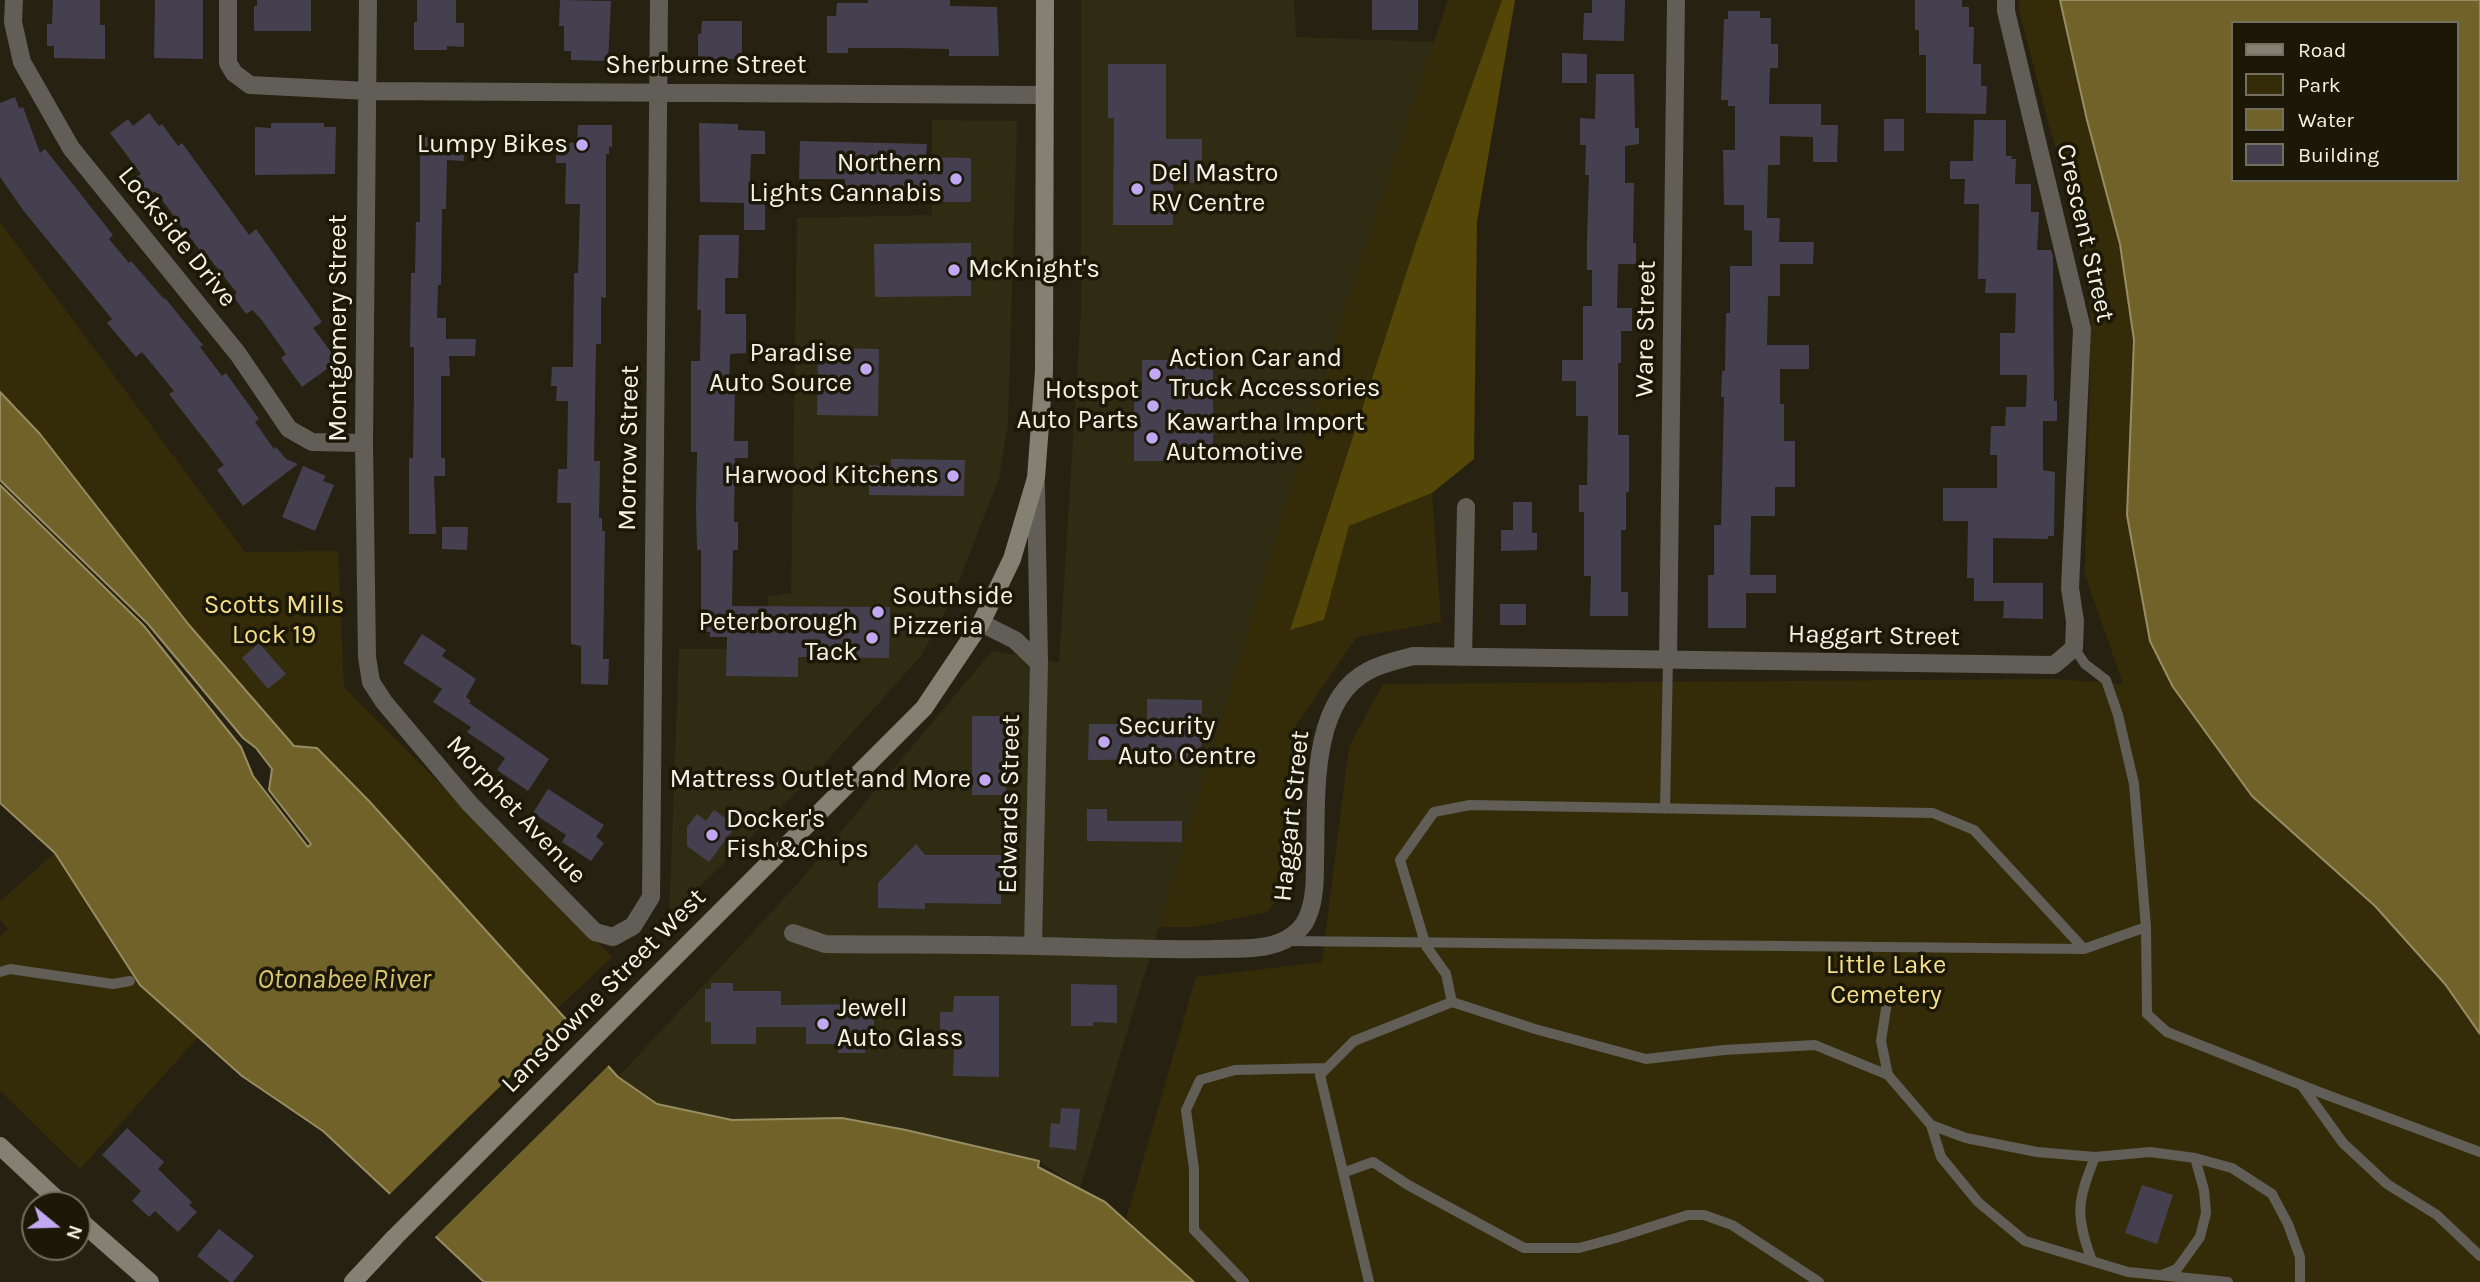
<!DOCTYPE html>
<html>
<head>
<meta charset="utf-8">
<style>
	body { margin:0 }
	#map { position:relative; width:2480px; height:1282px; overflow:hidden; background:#262111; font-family:Karla,sans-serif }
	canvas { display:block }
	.legend { position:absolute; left:2231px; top:21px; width:228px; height:161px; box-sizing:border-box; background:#1c1808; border:2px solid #726f61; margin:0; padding:9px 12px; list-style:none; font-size:21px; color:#f4f1e7 }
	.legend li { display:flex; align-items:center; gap:14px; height:35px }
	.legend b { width:35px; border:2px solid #726f61 }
	.north { position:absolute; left:21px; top:1191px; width:70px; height:70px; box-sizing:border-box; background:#1c1808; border:2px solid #726f61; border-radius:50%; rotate:109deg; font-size:19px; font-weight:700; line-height:28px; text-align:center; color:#f4f1e7 }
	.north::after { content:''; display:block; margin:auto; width:24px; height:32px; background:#c2a8f3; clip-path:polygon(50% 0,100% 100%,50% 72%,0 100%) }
</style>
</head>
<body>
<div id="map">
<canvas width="2480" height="1282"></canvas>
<ul class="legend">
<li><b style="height:9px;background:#848174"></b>Road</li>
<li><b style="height:19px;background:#342c08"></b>Park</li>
<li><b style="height:19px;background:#706229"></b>Water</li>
<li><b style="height:19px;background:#454050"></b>Building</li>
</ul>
<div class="north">N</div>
</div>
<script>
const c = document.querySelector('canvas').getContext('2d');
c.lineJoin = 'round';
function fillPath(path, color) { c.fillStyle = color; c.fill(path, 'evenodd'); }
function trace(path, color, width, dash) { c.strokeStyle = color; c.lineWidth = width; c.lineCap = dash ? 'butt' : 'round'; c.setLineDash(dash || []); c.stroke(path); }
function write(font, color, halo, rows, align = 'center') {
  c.font = font + ' Karla,sans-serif'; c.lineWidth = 7; c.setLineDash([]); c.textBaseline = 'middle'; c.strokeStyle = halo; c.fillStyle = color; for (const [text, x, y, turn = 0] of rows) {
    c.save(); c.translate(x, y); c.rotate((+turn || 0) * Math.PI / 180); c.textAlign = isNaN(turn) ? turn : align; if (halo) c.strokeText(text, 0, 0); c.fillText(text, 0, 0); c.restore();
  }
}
fillPath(new Path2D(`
	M1081,0H1294L1296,37L1434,42L1344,312L1080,1189L1039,1161L906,1130L842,1118L732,1120L657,1104L618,1077L793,889L992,651L1059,662L1081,311Z
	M932,120L1017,121L1008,424L999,478L953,597L921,656L816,773L669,917L679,649H767L768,596L791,593L797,218L932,215Z`), '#302b13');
fillPath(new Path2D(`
	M1448,0H1502L1416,243L1290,629L1324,620L1349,526L1432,493L1441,622L1357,637L1296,725L1289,885L1267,912L1196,927H1159L1344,312Z
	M2019,0H2060L2087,120L2120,244L2134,340L2127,515L2252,796L2375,906L2445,984L2480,1034V1282H1194L1126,1219L1196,977L1322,962L1349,746L1383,684L2055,679L2123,684L2085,575L2091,325L2084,241L2051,133L2020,14Z
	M0,222L245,552L338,551L344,687L612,957L556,1010L369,801L317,748L294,747L189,625L40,434L0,392Z
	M55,853L140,985L198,1037L80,1169L0,1091V937L8,929L0,920V901Z`), '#342c08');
fillPath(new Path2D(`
	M1502,0H1515L1477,222L1474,459L1432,493L1349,526L1324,620L1290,630L1416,243Z`), '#544607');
const water = new Path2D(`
	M2060,0H2480V1034L2445,984L2375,906L2252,796L2173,687L2150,641L2127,515L2134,340L2120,244L2087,120ZM2233,23H2457V180H2233Z
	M0,392L40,434L189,625L294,746L317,748L369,801L618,1077L657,1104L732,1120L842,1118L906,1130L1039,1161L1038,1167L1105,1202L1194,1282H484L323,1131L242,1076L140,985L55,853L0,803V485L144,626L241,747L253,776L308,847L311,844L269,790L272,769L256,748L243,738L148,624L0,480Z`);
fillPath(water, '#706229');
trace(water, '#988d62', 2);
fillPath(new Path2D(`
	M569,1019L610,1064L433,1239L388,1196Z`), '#262111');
fillPath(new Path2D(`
	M53,0H100V25H105V59L54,58V46H47V24H52Z
	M155,0H203V59L154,58Z
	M257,0H311V31H254V6H257Z
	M417,0H456V23H464V47L447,46V50H414V22H417Z
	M560,0L611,1L608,61L571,60V51H564V26H559Z
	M868,0H950V6L997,7L999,56H949V49L900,48H848V53H827V16H836L837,3H868Z
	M1372,0H1418V30H1372Z
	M1592,0H1625L1624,41L1583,40L1584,13H1592Z
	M1915,0H1962V7H1969V27H1974L1973,64H1981V86H1987L1986,114L1926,113V55H1919V30H1915Z
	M1728,11H1760V18H1771V44H1778V68H1770L1769,104H1821V125H1838L1837,162H1813V137L1780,136V165H1768L1767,218H1780L1779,242H1814L1813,264H1780V296H1768L1767,345H1809V369H1780V404H1784V441H1795V487H1775V516H1751L1750,575H1776V593H1746V628H1708V575H1714V525H1721L1724,397H1721L1722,371H1725L1726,313H1730V266H1752V231L1744,230V205H1724L1723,150H1735V106H1728V100H1721L1724,19H1728Z
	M702,21H742V59H698V34H701Z
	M1562,53L1587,54V83H1562Z
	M1108,64H1166V139H1202V183H1173V225H1113L1114,118H1108Z
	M1596,74H1634L1635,128H1639V144L1625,146V183H1634L1633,243H1636V264H1618L1617,308H1632V331H1621V363H1618V435H1629V492H1626V530H1621V592H1628V616H1590L1591,576H1584V512H1579V485H1587L1588,416H1576V381H1562V360H1583V306H1592V270H1587V238L1589,175H1585L1586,145H1580V118L1595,119Z
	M15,97L19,108L23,107L40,153L45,149L113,235L109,239L129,263L131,261L164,299L165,298L203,345L200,347L222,376L226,373L259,419L255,422L274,449L276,447L286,459L298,464L243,506L217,470L224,465L169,394L174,391L142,352L136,357L107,323L112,319L23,210L0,177V103Z
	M149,113L159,126L162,124L178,146L182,143L249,235L256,229L322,322L313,328L338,361L302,387L281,358L286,354L261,319L252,310L246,314L233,296L237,293L210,259L208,261L155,191L149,195L136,177L141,174L110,133L128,119L133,126Z
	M1884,119H1904V151H1884Z
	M1974,120H2006V156H2012L2011,159H2016L2015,184H2031V212H2039L2037,250H2051L2053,256L2054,401H2057V421H2043V470L2055,472L2054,536H2048V539L1993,538V583H2043V619L2003,618L2004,601H1974V578H1967L1968,521H1943V488H1997V455H1990L1991,426H2005L2006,407H2026L2027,375H2000V333H2015L2016,293H1985L1986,279H1978L1979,204H1964L1965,179H1950V161H1973Z
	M271,123H324V127H336L335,174L255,175V127L271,128Z
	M699,123L738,124V130L765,131V154H751L749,202H765V230H744V203L700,202Z
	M578,125H612V147L609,146V154H606V298L601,297V344H596L594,461H600L599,518H602V531H605L603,659H609L608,685L581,684V646L571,644V503H557L558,469H567L568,401H556L557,386H551L552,367H573L574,273H578L580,204H565L566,163H556V142L577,143Z
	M420,137L465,138L464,161L447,160L446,209H442L441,285H438L437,318H446V339H476L475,356H449L450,376H441V458H445V476H434L436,534H409V458H413L414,392V347H410L411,273H415L416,222H420Z
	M800,141L927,144L926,157L971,158V202H943V191L845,190V179H799Z
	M699,235H739L738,278H725V314H746V353L730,354L729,387L735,388L734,441H748V458H735L734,522H738V550H733L732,606L890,607L889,658L798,657V677L726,676L727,637H710V632H701V550H697L696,508L697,452H691V361H700L701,310H697Z
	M971,243V296L875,297L874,244Z
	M818,348L879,349L878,416L817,415Z
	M1142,360H1213V461H1134V394H1142Z
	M891,459L965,460L964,496L869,495V465L891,466Z
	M303,466L326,476L323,481L334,485L315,531L282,517Z
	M1513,502H1532V533H1537V550L1501,551V530H1513Z
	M442,527H468L467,550L442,549Z
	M1500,604H1526V625H1500Z
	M422,634L446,650L442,656L476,679L466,697L471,701L469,703L549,759L528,791L497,770L505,758L467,732L471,727L433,702L442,689L403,663Z
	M259,643L286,674L268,689L242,658Z
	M1147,699L1202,700L1201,759L1088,760L1089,724H1147Z
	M972,716H1007L1006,795H972Z
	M548,789L604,825L596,837L604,843L591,861L562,842L566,835L533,813Z
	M1087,809H1107V821H1182V842L1087,841Z
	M714,810L736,826L709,862L687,846V827L697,814L706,821Z
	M916,844L925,855H1001V904L925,903V909L878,908V883Z
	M711,983H733V991H781V1005L874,1004V1030H865V1053H838V1044H806V1027H756V1044H711V1022H705V989H711Z
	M1071,984L1117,985V1023L1093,1022V1026H1071Z
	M954,996H999V1077L953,1076L954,1048H940V1012H953Z
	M1061,1108L1080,1109L1076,1150L1049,1147L1051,1123L1060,1124Z
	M127,1128L164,1162L158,1169L192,1202L189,1205L197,1212L178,1232L155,1211L149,1217L132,1201L141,1191L102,1155Z
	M2142,1185L2173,1195L2157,1244L2125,1233Z
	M219,1229L254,1256L233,1282H230L197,1256Z`), '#454050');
trace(new Path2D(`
	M2074,648L2085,664L2106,680L2118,715L2134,784L2146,927L2147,1014L2167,1032L2319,1092L2480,1152
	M1665,809L1668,659
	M1285,941L2084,949
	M0,972L10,969L113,984L130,981
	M1452,1002L1535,1029L1646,1059L1724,1050L1815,1045L1888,1075L1931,1125L1966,1138L2037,1152L2095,1157L2150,1152L2195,1158L2232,1168L2272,1194L2288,1224L2300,1257V1282
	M1887,1002L1881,1041L1888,1075
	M2302,1086L2343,1143L2387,1184L2437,1215L2480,1256
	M1931,1125L1941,1157L1978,1202L2025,1241L2128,1272L2228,1282
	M1345,1172L1373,1162L1408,1185L1524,1248H1579L1616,1238L1688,1215H1704L1732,1225L1819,1282
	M2092,1261C2075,1215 2077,1202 2095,1157
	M2162,1275L2177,1269L2200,1237L2206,1213L2204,1190L2195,1158
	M1244,1282L1194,1230V1169L1186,1110L1200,1080L1235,1070L1327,1068
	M1369,1282L1320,1075L1354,1041L1452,1002L1446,974L1426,946L1400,860L1434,812L1470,805L1933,813L1974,830L2084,949L2146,927`), '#605e56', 10);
trace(new Path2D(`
	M14,0L13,22L22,62L71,148L238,354L289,429L312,442L364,443
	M228,0V63L234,73L250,85L367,91L1044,95
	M368,0L364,443L367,657L371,682L384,702L470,804L595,932L613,937L633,926L651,897L659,0
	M981,623L1015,640L1039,663
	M1463,657L1466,507
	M1668,659L1676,0
	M793,933L825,944C896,945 966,944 1037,946C1095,947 1153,950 1212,949C1235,948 1263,951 1285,940C1294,935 1303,928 1307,918C1315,901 1315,879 1315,861C1317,804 1308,702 1368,671C1382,663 1398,660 1413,656L2054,665L2074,648L2075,621L2070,588L2082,329L2006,11V0
	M1033,946L1039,663L1036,484`), '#605e56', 18);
trace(new Path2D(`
	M0,1146L63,1205
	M77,1218L150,1282
	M353,1282L395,1237L924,708L981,623L1012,559L1036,478L1044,371L1045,0`), '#848174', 18);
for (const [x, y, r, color] of [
	[582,145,7,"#c2a8f3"],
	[956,179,7,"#c2a8f3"],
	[1137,189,7,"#c2a8f3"],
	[954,270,7,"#c2a8f3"],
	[866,369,7,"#c2a8f3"],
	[1155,374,7,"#c2a8f3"],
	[1153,406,7,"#c2a8f3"],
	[1152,438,7,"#c2a8f3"],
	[953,476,7,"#c2a8f3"],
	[878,612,7,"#c2a8f3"],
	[872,638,7,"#c2a8f3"],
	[1104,742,7,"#c2a8f3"],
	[985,780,7,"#c2a8f3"],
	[712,835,7,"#c2a8f3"],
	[823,1024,7,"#c2a8f3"]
]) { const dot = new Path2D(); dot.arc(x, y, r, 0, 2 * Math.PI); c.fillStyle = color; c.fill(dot); trace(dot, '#1c1808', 2.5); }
write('26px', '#f4f1e7', '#1c1808', [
	["Sherburne Street",706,66],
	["Crescent Street",2085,233,77],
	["Lockside Drive",177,237,51],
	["Montgomery Street",339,328,-90],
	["Ware Street",1646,329,-89],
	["Morrow Street",629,448,-89],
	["Haggart Street",1874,636,1],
	["Edwards Street",1010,804,-89],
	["Morphet Avenue",516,810,47],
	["Haggart Street",1292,816,-84],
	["Lansdowne Street West",604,991,-45]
]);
write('26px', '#f4f1e7', '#1c1808', [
	["Lumpy Bikes",568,145,"right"],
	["Northern",942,164,"right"],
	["Lights Cannabis",942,194,"right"],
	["Del Mastro",1151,174],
	["RV Centre",1151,204],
	["McKnight's",968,270],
	["Paradise",852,354,"right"],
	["Auto Source",852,384,"right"],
	["Action Car and",1169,359],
	["Truck Accessories",1169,389],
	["Hotspot",1139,391,"right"],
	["Auto Parts",1139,421,"right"],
	["Kawartha Import",1166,423],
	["Automotive",1166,453],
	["Harwood Kitchens",939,476,"right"],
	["Southside",892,597],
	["Pizzeria",892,627],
	["Peterborough",858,623,"right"],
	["Tack",858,653,"right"],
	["Security",1118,727],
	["Auto Centre",1118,757],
	["Mattress Outlet and More",971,780,"right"],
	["Docker's",726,820],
	["Fish&Chips",726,850],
	["Jewell",837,1009],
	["Auto Glass",837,1039]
], 'left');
write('26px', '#f4de89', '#1c1808', [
	["Scotts Mills",274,606],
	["Lock 19",274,636],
	["Little Lake",1886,966],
	["Cemetery",1886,996]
]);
write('italic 28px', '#d9c36f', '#1c1808', [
	["Otonabee River",344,980]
]);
</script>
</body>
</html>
